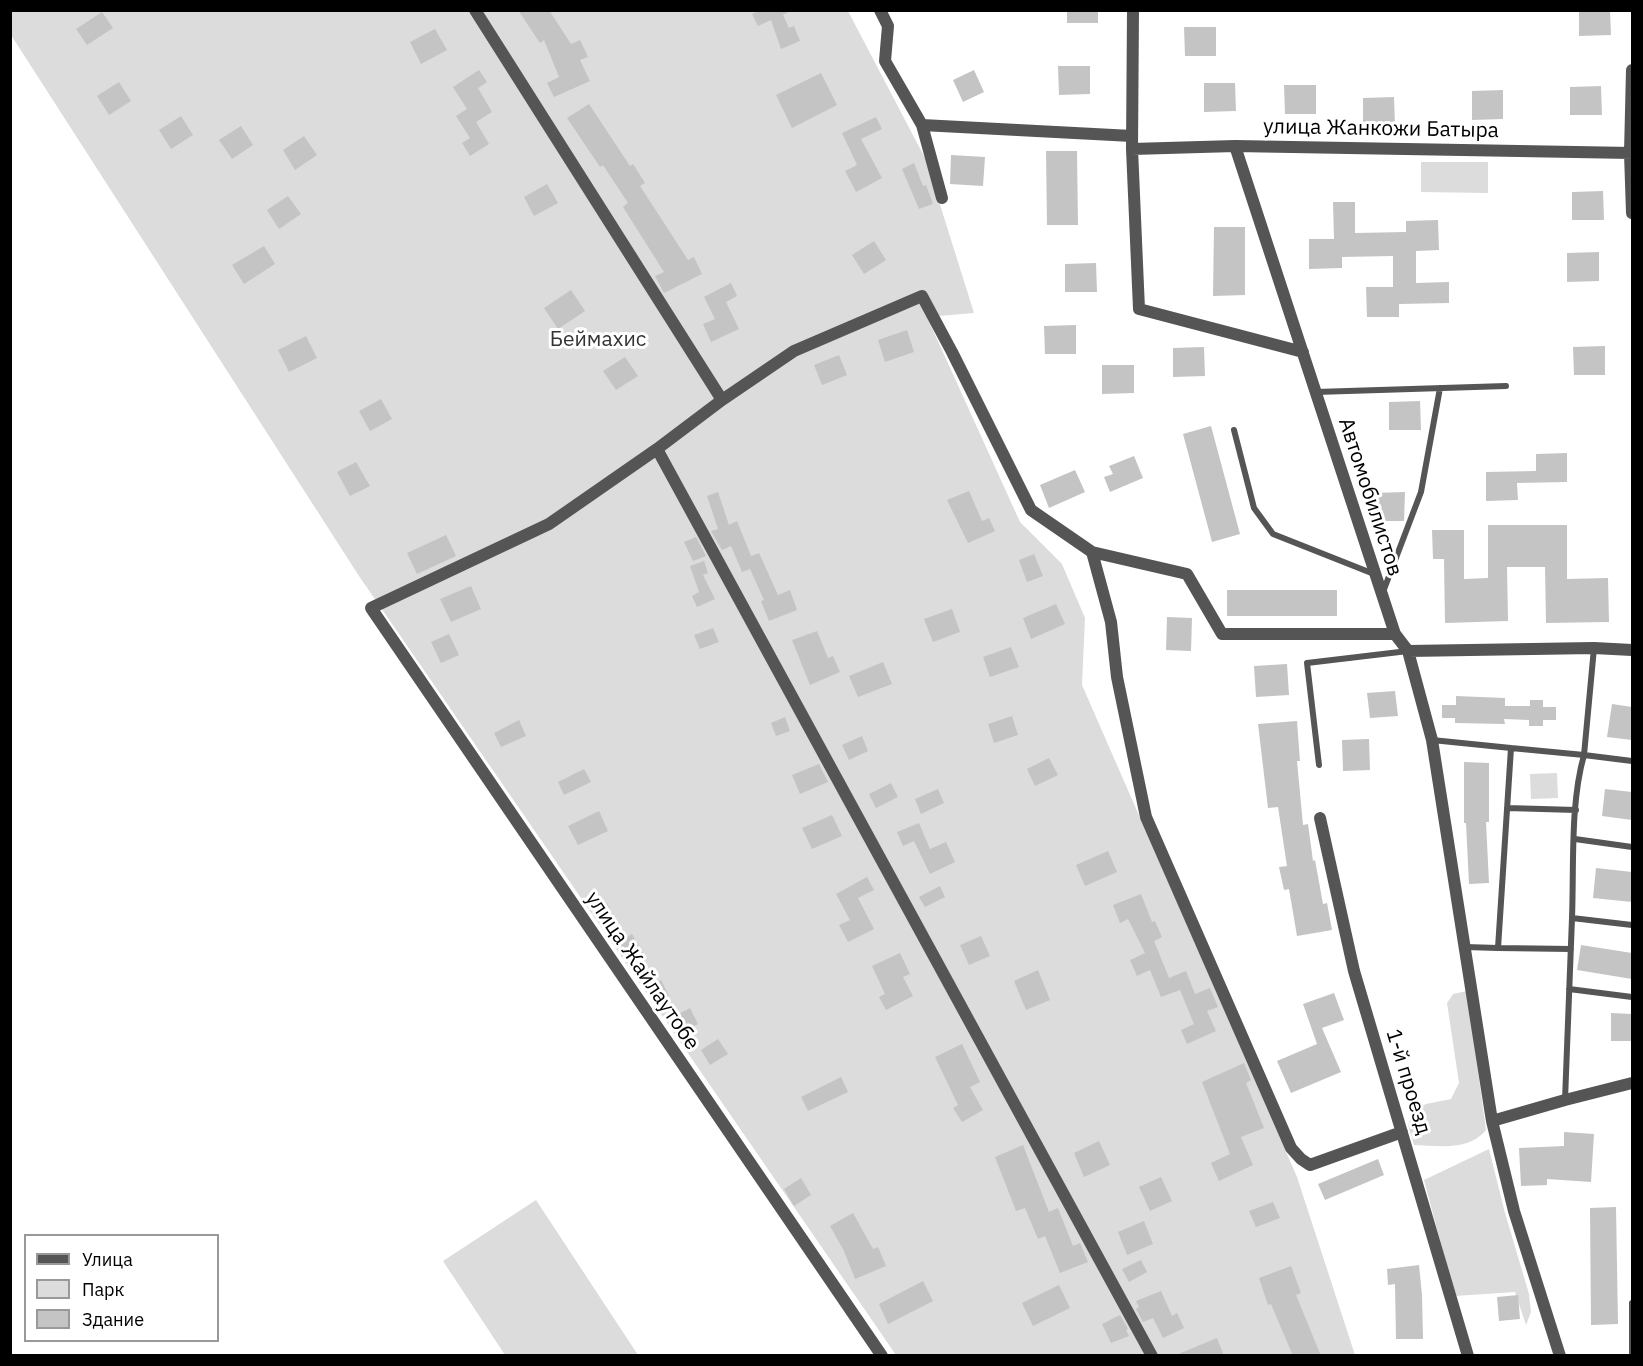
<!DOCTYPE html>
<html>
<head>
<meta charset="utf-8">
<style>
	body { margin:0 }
	#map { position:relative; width:1643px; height:1366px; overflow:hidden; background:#fff; font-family:"IBM Plex Sans",sans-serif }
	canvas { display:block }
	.frame { position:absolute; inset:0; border:12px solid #000; pointer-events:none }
	.legend { position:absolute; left:24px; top:1234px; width:195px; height:108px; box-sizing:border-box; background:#fff; border:2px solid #999; margin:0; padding:8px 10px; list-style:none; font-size:18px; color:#000 }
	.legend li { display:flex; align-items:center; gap:12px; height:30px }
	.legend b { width:30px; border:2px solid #999 }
</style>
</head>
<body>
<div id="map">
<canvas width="1643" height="1366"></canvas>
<div class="frame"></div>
<ul class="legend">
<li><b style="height:8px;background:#555"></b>Улица</li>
<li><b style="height:16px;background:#dcdcdc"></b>Парк</li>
<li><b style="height:16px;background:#c4c4c4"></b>Здание</li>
</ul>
</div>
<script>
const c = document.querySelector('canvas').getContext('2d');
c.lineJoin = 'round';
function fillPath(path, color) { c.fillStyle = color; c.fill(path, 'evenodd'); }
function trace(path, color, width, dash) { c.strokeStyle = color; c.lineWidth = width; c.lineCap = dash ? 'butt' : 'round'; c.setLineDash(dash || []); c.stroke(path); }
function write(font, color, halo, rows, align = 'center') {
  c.font = font + ' "IBM Plex Sans",sans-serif'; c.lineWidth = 6; c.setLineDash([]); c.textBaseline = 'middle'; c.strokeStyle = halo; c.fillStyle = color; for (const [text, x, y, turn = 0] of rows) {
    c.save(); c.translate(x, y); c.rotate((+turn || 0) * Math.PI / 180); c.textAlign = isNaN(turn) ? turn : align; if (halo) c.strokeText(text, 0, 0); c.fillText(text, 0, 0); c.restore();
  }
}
fillPath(new Path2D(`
	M11,10L848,11L926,160L974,313L927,317L1020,522L1062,564L1085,618L1082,685L1297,1177L1355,1355H896L359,576L11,35Z
	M1421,162H1488V193L1421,192Z
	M1557,773L1558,798L1531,799L1530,774Z
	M1467,991L1486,1130C1469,1151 1438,1146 1414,1145L1408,1125L1413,1111L1426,1104L1451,1099L1459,1083L1447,1003L1453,994Z
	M1489,1149L1505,1213L1529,1294L1531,1312L1526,1325L1515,1292L1455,1296L1424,1180Z
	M536,1200L638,1355H505L443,1261Z`), '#dcdcdc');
fillPath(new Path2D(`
	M518,10H549L571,44L580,40L588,57L580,60L590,81L554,97L547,83L559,77L544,40L540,43Z
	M760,10H792L783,15L789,28L794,26L800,41L781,49L771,20L758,26L752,14Z
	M1067,10H1098V23H1067Z
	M1579,10H1610L1611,35L1579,36Z
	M102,12L113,28L87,45L76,29Z
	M1184,27H1216V56H1185Z
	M435,29L447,50L421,64L410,42Z
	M1058,66H1090V94L1059,95Z
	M479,70L487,82L478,88L492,112L476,122L489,144L470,156L462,143L470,138L456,116L467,109L453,87Z
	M974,70L984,92L963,102L953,80Z
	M821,73L837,105L792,128L776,95Z
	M119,82L131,101L109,115L97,96Z
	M1204,83H1235L1236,111L1204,112Z
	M1284,85H1316V114H1285Z
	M1601,86L1602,115H1570V87Z
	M1503,90V119L1472,120V91Z
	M1394,97L1395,126H1363V98Z
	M589,104L630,166L633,164L645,183L640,186L688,260L694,257L702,274L664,293L655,276L664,272L623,207L628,203L603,165L600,167L567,118Z
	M181,116L193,135L171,149L159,130Z
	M876,117L882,129L861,139L882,178L856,192L845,171L857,165L842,133Z
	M241,126L253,145L232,159L219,140Z
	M304,136L317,155L295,170L283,150Z
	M1046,151H1077L1078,225H1047Z
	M951,155L985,157L983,186L950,184Z
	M914,163L923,186L926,185L933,204L919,209L902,169Z
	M547,184L558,203L534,216L524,197Z
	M1603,191L1604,220H1572V192Z
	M288,196L301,214L279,229L267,210Z
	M1333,202H1355V233L1406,232V221L1438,220L1439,250L1416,251V283L1449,282V303L1399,304V317H1367L1366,287H1393V256L1342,257V268L1309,269V239H1334Z
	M1214,227H1245V295L1213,296Z
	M874,241L886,260L864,274L852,255Z
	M264,246L275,264L244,284L232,265Z
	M1599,252V281L1567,282V253Z
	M1096,263L1097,292H1065V264Z
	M731,283L737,296L726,302L739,329L711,342L703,324L715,319L704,297Z
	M571,290L585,311L558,329L544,308Z
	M1076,325V354H1045L1044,326Z
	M907,330L914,352L885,362L878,340Z
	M306,336L317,358L289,372L278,350Z
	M1605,346V375H1574L1573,347Z
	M1204,347L1205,376L1173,377V348Z
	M839,355L847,375L822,385L814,365Z
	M625,357L638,376L616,390L603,371Z
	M1102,365H1134V393L1102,394Z
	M381,399L392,419L370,431L359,411Z
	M1420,401L1421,430H1389V402Z
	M1211,426L1240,534L1212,542L1183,434Z
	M1567,453V482L1517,483L1518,500L1486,501V472L1536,471V454Z
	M1134,456L1143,478L1110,492L1104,477L1113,474L1109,466Z
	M356,462L370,486L350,496L337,472Z
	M1075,470L1085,492L1049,508L1040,485Z
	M969,491L982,521L989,518L995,531L968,543L947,500Z
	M718,492L729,525L737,521L751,556L759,553L778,595L790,590L797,610L769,621L761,601L764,600L750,569L742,572L731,546L722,550L711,531L718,529L707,496Z
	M1405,492L1404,521H1374V493Z
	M1488,525H1567V579L1608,578L1609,622L1546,623L1545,567H1507L1508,621L1445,623L1444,559H1433L1432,530H1464V579L1488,578Z
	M446,535L456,556L417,574L407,553Z
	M696,537L706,556L693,561L684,542Z
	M1034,554L1043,576L1027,582L1019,560Z
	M704,561L708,573L703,575L715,599L697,607L692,596L699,592L690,566Z
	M471,586L481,609L451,622L440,599Z
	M1227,590H1337V616H1227Z
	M1056,604L1065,624L1031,639L1023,618Z
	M952,609L960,632L933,642L924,619Z
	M1167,617L1192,618L1191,651L1166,650Z
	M713,628L719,642L700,649L694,635Z
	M817,631L828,658L833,656L840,672L810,685L792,640Z
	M449,634L459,655L441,663L431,642Z
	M1011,647L1019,667L990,677L983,657Z
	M883,662L892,684L858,697L849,676Z
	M1287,664L1289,695L1256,697L1254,666Z
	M1395,691L1398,716L1370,718L1367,693Z
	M1456,696L1505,698V706H1530V700H1543V707H1556V720H1543V726H1529V720L1504,719L1505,724L1455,723V718H1442V705H1456Z
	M1612,704L1632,707V740L1607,737Z
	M1012,716L1018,735L994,743L988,724Z
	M785,717L790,731L776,736L771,723Z
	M519,720L526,736L501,747L494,733Z
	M1297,721L1300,761H1297L1303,825L1308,824L1313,861L1315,860L1323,904L1327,903L1332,930L1297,936L1289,889L1284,890L1279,867L1287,866L1278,807L1268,808L1258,724Z
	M862,736L868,751L849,760L842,745Z
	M1369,739L1370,770L1343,771L1342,740Z
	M1049,758L1058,775L1035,786L1027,769Z
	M1464,762L1489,763V822H1486L1489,883L1469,884L1466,823H1464Z
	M819,764L828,782L800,794L792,775Z
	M584,769L591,782L564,795L558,782Z
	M891,783L898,797L876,808L869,794Z
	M938,789L944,803L921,814L915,799Z
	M1605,789L1632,792V820L1602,816Z
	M599,811L608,831L578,845L568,826Z
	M832,815L842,836L812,849L802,828Z
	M919,823L930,849L946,842L955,862L930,874L914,841L903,846L897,832Z
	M1108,851L1117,872L1085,886L1076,865Z
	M1596,868L1632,872V902L1593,898Z
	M867,877L874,890L858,898L874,929L848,942L839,925L850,920L836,894Z
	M940,886L945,897L925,907L919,897Z
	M1141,894L1152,922L1155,921L1162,937L1154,941L1169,978L1186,971L1195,994L1210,988L1218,1007L1207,1011L1216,1031L1187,1044L1181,1030L1194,1024L1180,990L1161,997L1150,970L1137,976L1130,960L1145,953L1128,919L1120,923L1113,905Z
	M607,903L616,921L604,928L594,910Z
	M632,934L643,953L630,961L619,942Z
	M981,936L990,956L969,965L960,945Z
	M1581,945L1632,953V979L1577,970Z
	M900,953L910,974L903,977L913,996L886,1010L879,997L885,994L872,966Z
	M1038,970L1050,1000L1026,1010L1014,981Z
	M661,980L669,996L654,1004L646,988Z
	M1334,993L1344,1020L1322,1028L1341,1072L1291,1093L1277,1061L1317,1044L1303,1004Z
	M690,1008L698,1024L685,1031L677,1015Z
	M1611,1013L1632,1014V1041H1611Z
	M718,1039L728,1054L710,1065L701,1050Z
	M962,1044L980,1082L970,1087L983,1110L962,1122L953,1108L958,1105L935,1057Z
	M1244,1063L1251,1080L1246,1083L1264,1128L1241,1137L1253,1165L1219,1181L1211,1163L1230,1154L1202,1082Z
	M841,1077L848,1092L808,1111L801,1097Z
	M1564,1132L1594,1134L1591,1182L1547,1179V1185L1521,1186L1519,1148L1564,1146Z
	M1099,1141L1110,1165L1084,1177L1074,1153Z
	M1023,1145L1049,1212L1058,1208L1073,1246L1080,1243L1088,1262L1060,1273L1045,1236L1038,1239L1025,1208L1016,1211L995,1157Z
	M1378,1159L1384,1175L1325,1200L1318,1184Z
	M1161,1177L1172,1201L1150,1211L1139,1187Z
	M801,1178L811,1195L794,1206L784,1189Z
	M1273,1202L1280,1218L1256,1227L1249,1211Z
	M1616,1207L1618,1324L1591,1325L1590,1208Z
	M853,1213L873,1249L878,1247L886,1266L855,1279L844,1251L830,1226Z
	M1144,1221L1153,1244L1127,1255L1118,1232Z
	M1141,1260L1147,1272L1129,1282L1122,1269Z
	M1419,1265L1422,1295L1423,1339H1396L1395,1284L1388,1285L1387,1269Z
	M1291,1266L1301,1293L1296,1295L1321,1356H1293L1271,1304L1268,1305L1259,1278Z
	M923,1281L933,1301L888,1324L879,1304Z
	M1059,1285L1070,1308L1033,1326L1022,1303Z
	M1161,1291L1172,1316L1177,1313L1184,1328L1163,1338L1153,1318L1143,1322L1136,1309L1139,1307L1136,1301Z
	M1518,1295L1520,1319L1499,1321L1497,1297Z
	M1120,1315L1128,1329L1126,1330L1129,1336L1111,1343L1102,1324Z
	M1217,1338L1224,1356H1176V1355Z`), '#c4c4c4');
trace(new Path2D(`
	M1316,392L1506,386
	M1234,430L1254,508L1273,534L1374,574
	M1383,592L1421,492L1440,388
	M1432,740L1511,748
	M1632,761L1584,755C1570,804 1574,867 1572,918L1632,925
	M1319,765L1307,663L1408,651
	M1507,808L1576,810
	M1575,839L1632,847
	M1465,947L1498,948L1511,748L1584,755L1594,648
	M1498,948L1571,949
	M1569,989L1632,997
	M1565,1100L1572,918
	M1632,1356V1303`), '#555', 6);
trace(new Path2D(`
	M475,10L722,400
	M880,10L888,26L885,61L922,125L942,198
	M1133,10L1132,149L1139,309L1303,352
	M1632,70L1630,153L1632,213
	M922,125L1132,136
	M1235,146L1395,634L1408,651L1432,740L1492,1121L1514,1211L1560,1356
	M1132,149L1235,146L1632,153
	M657,449L1152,1356
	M1092,552L1187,574L1222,634H1395
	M1408,651L1594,648L1632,650
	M1320,818L1354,971L1468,1356
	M1492,1121L1565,1100L1632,1083
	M882,1356L371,608L549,524L657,449L722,400L794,351L922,296L952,352L1031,510L1092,552L1111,622L1117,677L1146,817L1291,1148L1301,1159L1310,1165L1402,1132`), '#555', 12);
write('21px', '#000', '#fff', [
	["улица Жанкожи Батыра",1381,129,1],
	["Автомобилистов",1370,497,72],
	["улица Жайлаутобе",642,971,56],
	["1-й проезд",1408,1082,73]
]);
write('21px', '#333', '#fff', [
	["Беймахис",598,340]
]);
</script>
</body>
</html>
